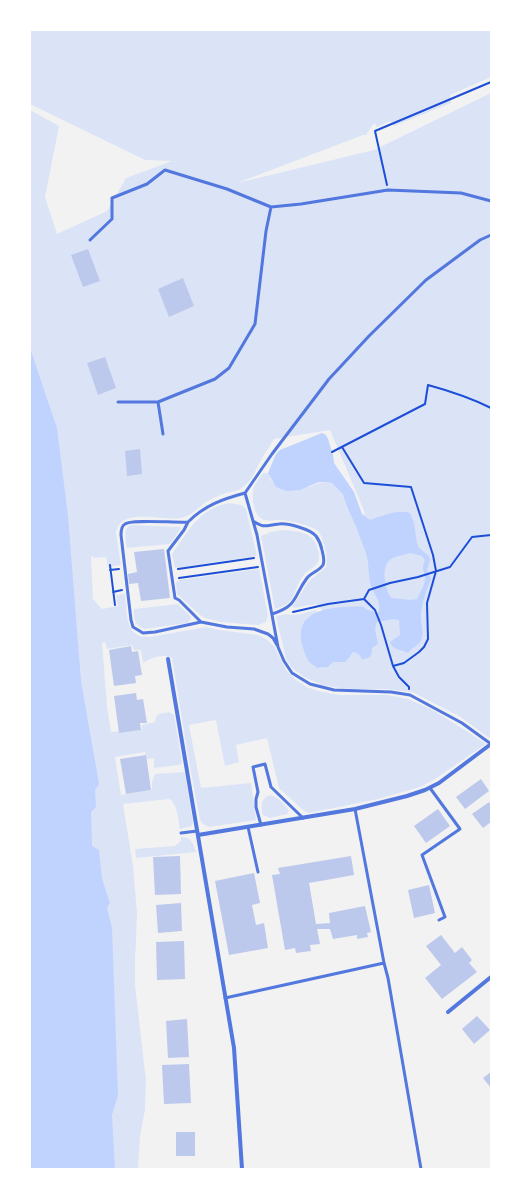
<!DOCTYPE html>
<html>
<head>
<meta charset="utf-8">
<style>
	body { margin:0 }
	#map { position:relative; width:521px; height:1199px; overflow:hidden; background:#f2f2f2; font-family:"IBM Plex Sans",sans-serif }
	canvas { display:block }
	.frame { position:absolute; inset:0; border:31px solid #fff; pointer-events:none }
</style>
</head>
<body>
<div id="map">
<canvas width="521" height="1199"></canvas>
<div class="frame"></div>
</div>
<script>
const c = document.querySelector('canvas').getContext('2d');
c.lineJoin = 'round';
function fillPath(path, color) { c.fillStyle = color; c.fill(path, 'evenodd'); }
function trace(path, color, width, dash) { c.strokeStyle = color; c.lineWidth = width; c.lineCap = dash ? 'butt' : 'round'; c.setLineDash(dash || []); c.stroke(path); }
fillPath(new Path2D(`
	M30,30H491V77L450,95L451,103L394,126L390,121L377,127L374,123L366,135H363L237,183L374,150L491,93V739L459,716L412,692L385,689H353L340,688L322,685L304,677L292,668L286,659L276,616L286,614L291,615L301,614L316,610L317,612L307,618V656C310,669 324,672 333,662H346L353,652C358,653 360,655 362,660L371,654L316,604L294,608L292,606L297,600L308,582L326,567C328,559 326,550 323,542C322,539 321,534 318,531C313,526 287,520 280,520C275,519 269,522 264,520C253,516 251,496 254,487C256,482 260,478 263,473H268L272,482L310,487C321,480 335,480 343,493C346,498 346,504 347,509C349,514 354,521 357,526L365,513L330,430L274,439C270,446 265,453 261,460C255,471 252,482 240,489C235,492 228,492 223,494C217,496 211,499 206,502C198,508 191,516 181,518C163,522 120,506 116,533L121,565L108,567L106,557L94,558L93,556L91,557L93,599L102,609L118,606L116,595L125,594C127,611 124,639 150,637L206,627L219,630L258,635L266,639L274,646L286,670L296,680L307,687L318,691L339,695H388L408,699L431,709L468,732L486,744L435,779L420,787L378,799L309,813L304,811L279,788L267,738L236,745L239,762L225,766L216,720L189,725L201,788L251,783L256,820L209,827L203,824L200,820L188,756L172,658C162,653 151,658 143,663L141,650H134L132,645L107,649L105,642L102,643L107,706L111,732L142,730V725L155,722L156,717L159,714L169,712L174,715L182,762L181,764L178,765L154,768V758L147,759L145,752L115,757L121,795L152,790V782L155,774L184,772L185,774L193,823L191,826L180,829C178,820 178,804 169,799L123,804L133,866L137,912L136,943L135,958V985L146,1081L145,1110L140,1136L138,1169H30V110L59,126L45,197L57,234L107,211L126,178L172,161L145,160L30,104Z
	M229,503L242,505L246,509L257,556L175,568L172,554C188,532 199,508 229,503Z
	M131,525L179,527L181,528L170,544L127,548C126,540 122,529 131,525Z
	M281,530C297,531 314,531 318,550C319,554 320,558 318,562C315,568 307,570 303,576C291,592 299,602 275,609L261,536L271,532Z
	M259,569L268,616L266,622L258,625L220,622L205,618L200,615L177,594L176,583L179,580Z
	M178,604L191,617L190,620L187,623L145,629C135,626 133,618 134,609Z
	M270,795C277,796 286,805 289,811L287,814L270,818L263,815C260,806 261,798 270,795Z
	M181,837C191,837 193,843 196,852L136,858L135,849L175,846L181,841Z`), '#dbe4f7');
fillPath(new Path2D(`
	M30,348L57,428L68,516L81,681L99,784L95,790L96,807L91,812L92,846L99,850L102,879L110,903L107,908L112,928L118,1095L112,1115L115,1169H30Z
	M322,433L326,435L328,439L333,455L334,463L354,492L362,514L370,520C382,516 398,509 410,513L414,523L417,543L419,548L429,556L430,560L427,570L431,579C426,592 421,604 421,618C421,624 424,632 422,637C421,645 412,647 408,653C403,650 396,650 392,646L390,642L400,635L399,620L393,619L377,622C373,629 377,636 378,644L372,648V652L370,657L362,660C360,655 358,653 353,652L346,662H333L328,667L317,668C315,666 312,665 310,663C306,659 302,645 301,640C298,613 322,609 343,607C350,607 357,606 364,607L367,610L372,611L376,613L379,612C381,598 372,593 370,582C368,572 369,562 366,553L355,524L348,510L343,494L332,483L325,482H319L300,490L286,491L276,487L268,473L276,454L280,450ZM410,553L422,556L425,560C420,571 426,571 425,580C424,586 420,593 417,599L411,600L391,598C385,588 380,567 391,559C396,556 404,555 410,553Z`), '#bfd3fe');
fillPath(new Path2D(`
	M88,249L100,281L83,287L71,255Z
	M183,278L194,306L169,317L158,289Z
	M105,357L116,388L98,395L87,363Z
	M140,449L142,474L127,476L125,451Z
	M164,549L170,598L141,601L138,583L129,584L128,574L137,572L134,552Z
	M131,646L132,652L138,651L142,675L135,676L136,683L114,686L109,650Z
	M136,693L137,700L143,699L147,723H140L141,730L119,733L114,696Z
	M146,755L151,790L126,794L120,759Z
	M481,779L489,791L465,809L456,797Z
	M489,802L491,805V822L483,828L472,814Z
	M438,809L450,826L426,843L414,826Z
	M180,856L181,894L155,895L153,857Z
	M351,856L354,875L309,883L316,924L330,923L329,913L365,906L371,932L367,933L368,937L357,939V935L333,939L330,929H317L320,944L310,945L311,951L296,953L295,948L285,950L272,875L280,874L278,868Z
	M254,873L260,903L252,905L256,925L264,923L268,948L229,955L215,881Z
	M429,885L435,913L414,918L408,890Z
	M181,903L182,931L158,933L156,905Z
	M441,935L455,953L462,947L472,960L469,963L477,972L442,999L425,978L441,965L426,946Z
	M184,941L185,979L157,980L156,942Z
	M477,1016L490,1030L474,1044L462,1029Z
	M187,1019L189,1057L168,1058L166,1021Z
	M189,1064L191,1103L164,1104L162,1065Z
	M491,1072V1088L483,1078Z
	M176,1132H195V1156H176Z`), '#bdc9ec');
trace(new Path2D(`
	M387,185L375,131L491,82
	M342,447L364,483L411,487L433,555L436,571L427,603L428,639L424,647L419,652L404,663L393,666
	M332,452L425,404L428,385C450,391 471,398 491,408
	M110,565L115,605
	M178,569L254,558
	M110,570L119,569
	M179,578L258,567
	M113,592L122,590
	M364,599L369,590L390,583L418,577L450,567L472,537L491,535
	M293,612L328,604L364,599L375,610L381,625L393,666L399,677L409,687V689`), '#1d4ed8', 2);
trace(new Path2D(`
	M90,240L112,219V198L147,184L165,170L227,189L271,207L301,204L388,190L461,193L491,201
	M118,402H158L215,379L229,368L255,324L266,231L271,207
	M158,402L163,434
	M245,493C223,499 205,505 188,522C177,523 131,519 125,524C121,526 121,531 121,535L131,620L133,627L143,633L155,632L201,622L227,627L254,629L268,634L273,638L277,645
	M253,521C265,529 266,525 279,524C288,523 310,529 316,536C319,540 321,545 322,550C323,554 325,561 323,565C319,571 311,573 307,578C293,597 298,606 272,614
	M188,522L184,530L168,551L175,598L179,600L201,622
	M491,744L462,723L410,695L391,692L334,690L310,684L292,673L284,661L278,647L257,535L245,493L272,454L329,379L369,336L426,280L480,240L491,235
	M430,788L460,829L422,855L445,917L439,920
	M355,809L384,963L388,978L421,1169
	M261,825L256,807V799L258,792L253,767L265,764L271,787L303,818
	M248,827L258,872
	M181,833L197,831
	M225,998L384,963`), '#5277de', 3);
trace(new Path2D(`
	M168,659L234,1048L242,1169
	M198,835L355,809L407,796L425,790L439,783L491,744
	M448,1012L491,977`), '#5277de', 4);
</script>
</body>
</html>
